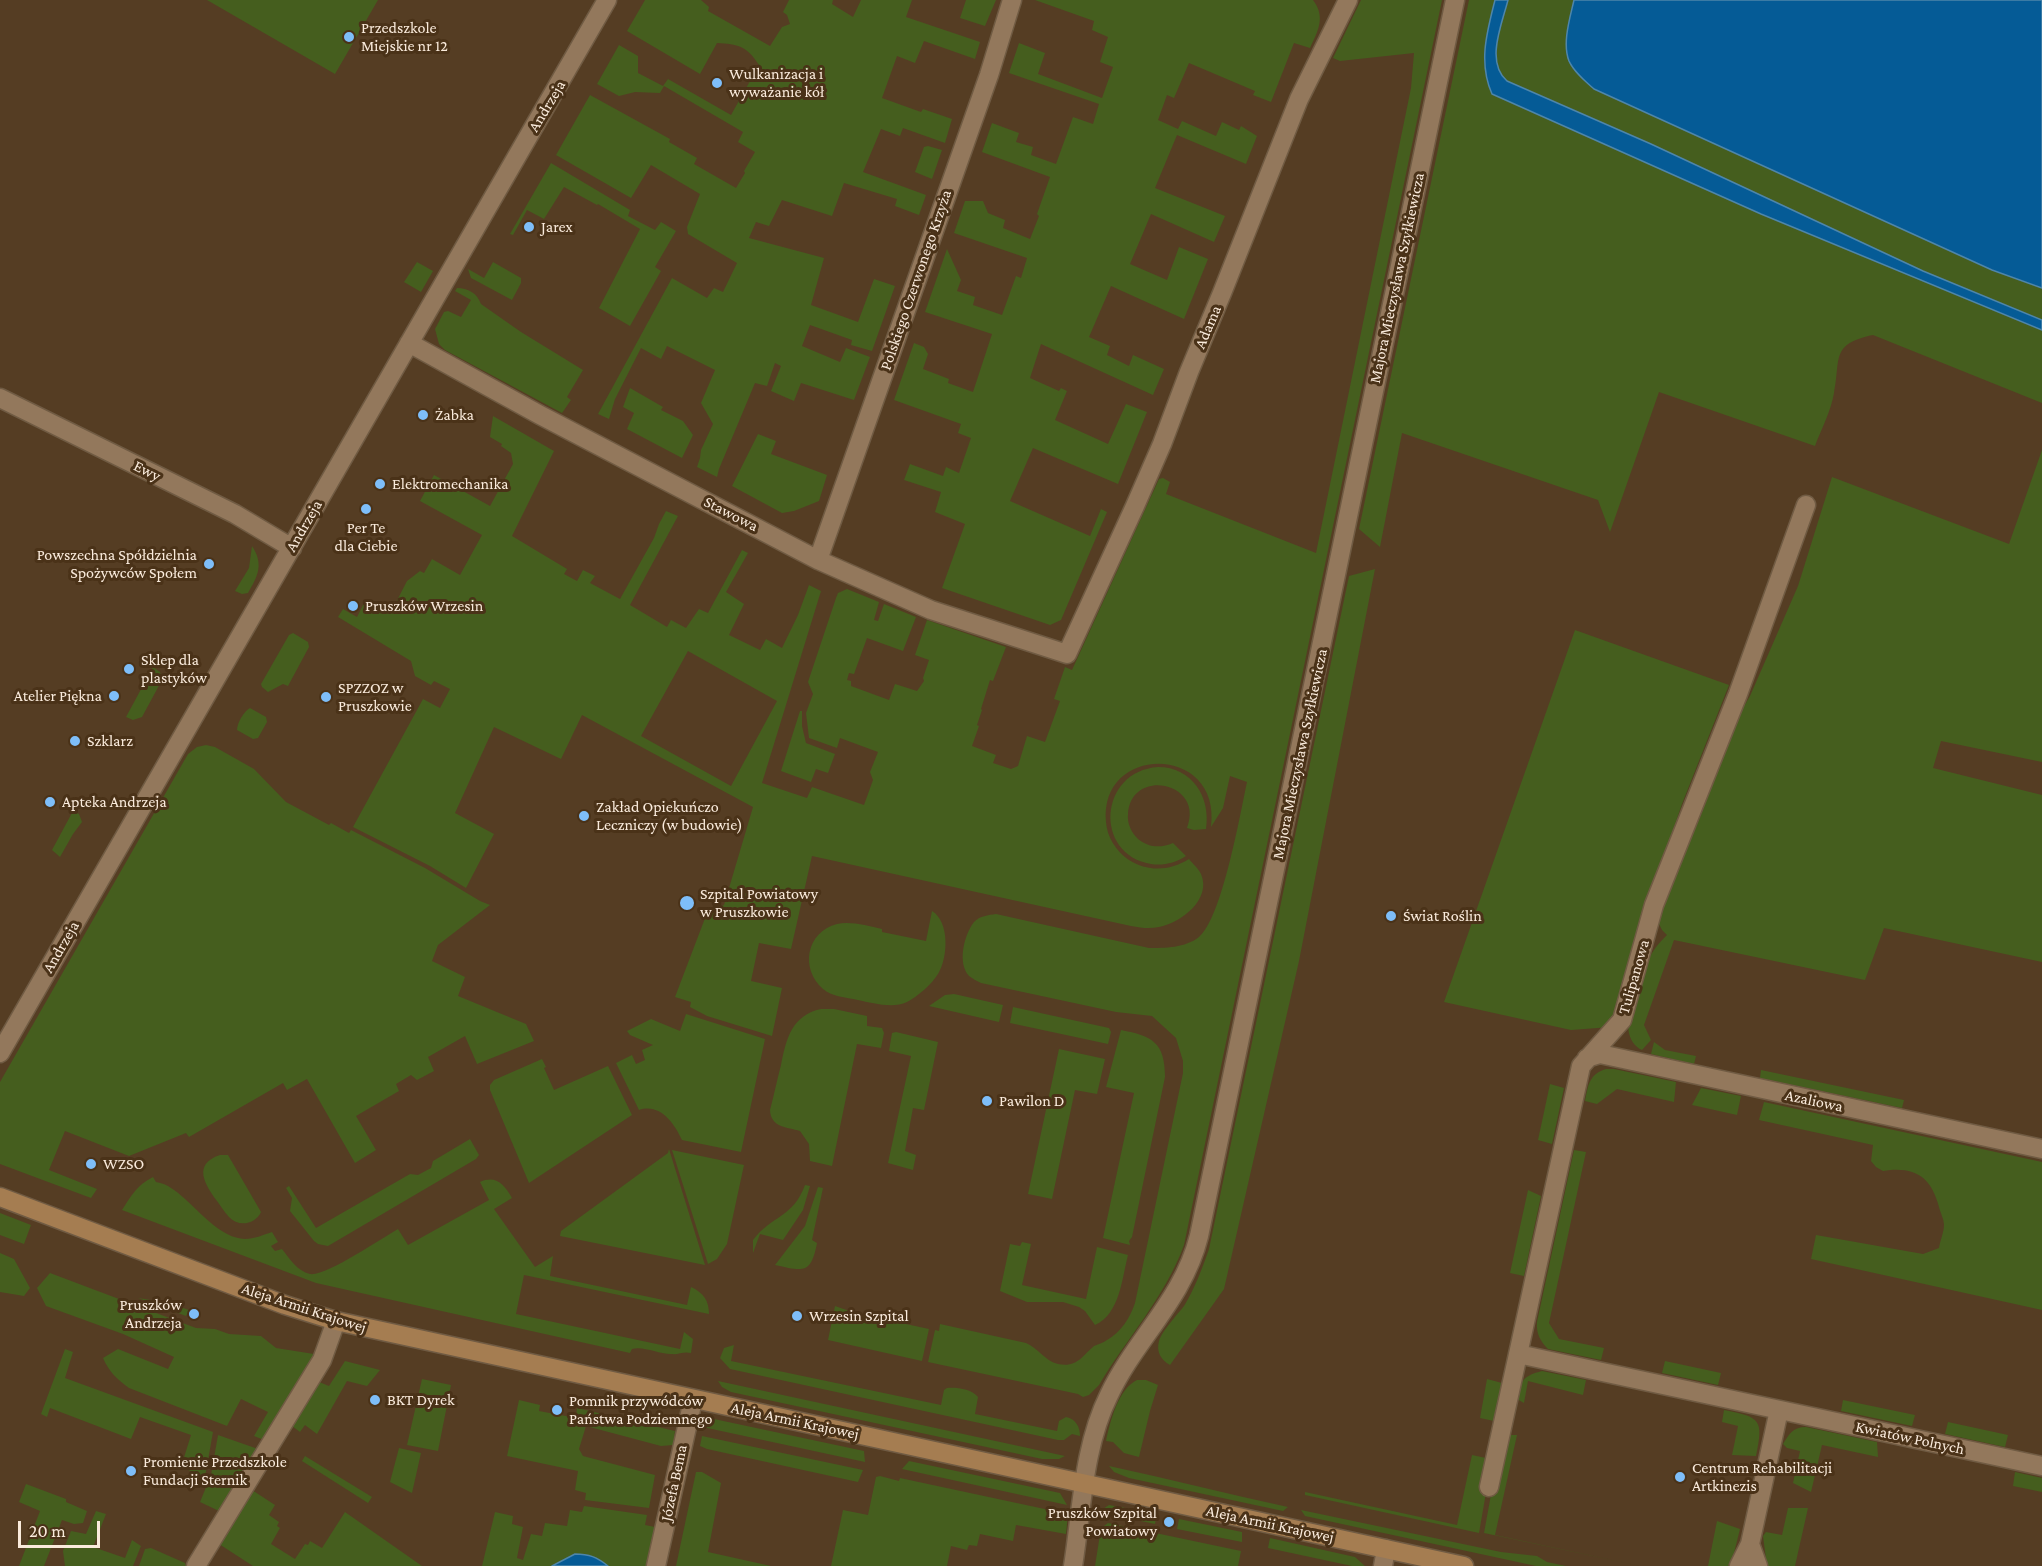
<!DOCTYPE html>
<html>
<head>
<meta charset="utf-8">
<style>
	body { margin:0 }
	#map { position:relative; width:2042px; height:1566px; overflow:hidden; background:#553d23; font-family:"Crimson Pro",serif }
	canvas { display:block }
	.scale { position:absolute; left:18px; top:1521px; width:82px; height:27px; box-sizing:border-box; border:3px solid #faebdc; border-top:0; padding-left:8px; font-size:18px; line-height:21px; white-space:nowrap; color:#faebdc; -webkit-text-stroke:4px #4a3218; paint-order:stroke }
</style>
</head>
<body>
<div id="map">
<canvas width="2042" height="1566"></canvas>
<div class="scale">20 m</div>
</div>
<script>
const c = document.querySelector('canvas').getContext('2d');
c.lineJoin = 'round';
function fillPath(path, color) { c.fillStyle = color; c.fill(path, 'evenodd'); }
function trace(path, color, width, dash) { c.strokeStyle = color; c.lineWidth = width; c.lineCap = dash ? 'butt' : 'round'; c.setLineDash(dash || []); c.stroke(path); }
function write(font, color, halo, rows, align = 'center') {
  c.font = font + ' "Crimson Pro",serif'; c.lineWidth = 6; c.setLineDash([]); c.textBaseline = 'middle'; c.strokeStyle = halo; c.fillStyle = color; for (const [text, x, y, turn = 0] of rows) {
    c.save(); c.translate(x, y); c.rotate((+turn || 0) * Math.PI / 180); c.textAlign = isNaN(turn) ? turn : align; if (halo) c.strokeText(text, 0, 0); c.fillText(text, 0, 0); c.restore();
  }
}
fillPath(new Path2D(`
	M207,0H378L335,74Z
	M645,0H701L709,7L708,11L770,46L782,27L790,24L787,15L783,12L789,0H833L832,4L853,17L861,0H912L906,17L980,42L975,59L924,41L915,63L897,56L882,98L921,112L923,109L952,119L945,143L903,128L900,136L881,129L863,172L926,195L919,215L895,206L897,199L844,183L832,216L782,200L769,226L756,222L749,238L824,258L811,305L858,322L874,279L895,286L872,351L851,345L852,340L810,325L802,346L840,362L846,348L870,357L854,400L801,383L794,401L771,391L781,366L775,363L767,386L755,383L719,469L717,477L697,467L700,458L701,450L713,424L701,403L715,370L667,346L661,359L641,348L615,399L609,419L598,414L672,278L707,298L714,288L723,292L737,263L688,234L687,227L700,194L651,165L631,198L556,155L590,95L670,139L669,142L697,158L694,164L736,188L745,173L744,171L755,152L738,142L743,132L664,86L660,93L635,92L619,96L597,84L619,45L638,56V73L663,86L668,79L731,115L759,65C747,46 738,44 717,43L700,74L627,31Z
	M966,0H996L985,26L960,18Z
	M1035,0H1313C1326,17 1318,31 1310,48L1294,43L1271,102L1253,95L1255,91L1189,63L1174,98L1167,95L1158,120L1178,129L1182,121L1216,136L1222,122L1239,130L1241,126L1257,136L1246,164L1177,135L1155,188L1225,216L1214,242L1151,214L1130,264L1167,280L1179,247L1208,259L1184,319L1111,286L1089,337L1110,346L1107,355L1129,366L1133,355L1164,369L1153,395L1041,344L1030,378L1059,391L1061,388L1067,391L1055,420L1108,444L1126,404L1147,412L1118,484L1033,448L1010,501L1090,536L1101,509L1107,512L1061,620L1050,625L942,588L965,524L935,512L941,492L904,480L910,464L943,476L946,467L959,473L971,438L958,433L961,424L894,400L914,343L924,347L928,354L923,369L949,379L948,383L973,392L992,334L925,312L947,249L961,280L957,291L975,297L973,305L1002,315L1016,276L1021,278L1027,258L954,233L965,201H983L988,213L1005,220L1003,228L1030,239L1039,216L1037,214L1050,177L982,152L992,123L1019,133L1016,142L1033,147L1031,155L1056,164L1073,117L1093,124L1099,104L1009,73L1019,43L1045,53L1038,74L1102,98L1113,67L1100,62L1108,37L1092,30L1094,21Z
	M1361,0H1442L1184,1245C1165,1297 1127,1338 1099,1385L1089,1395L1083,1397L1078,1394L928,1362L935,1330L939,1331L940,1324L1026,1343C1038,1348 1045,1361 1058,1364C1077,1368 1082,1356 1094,1346C1098,1344 1103,1343 1107,1340C1121,1332 1130,1318 1135,1303L1183,1073V1061L1176,1038L1152,1016L1116,1012L981,983C977,981 973,979 969,976C957,963 964,935 974,922C980,916 988,915 996,914L1149,948C1165,948 1185,948 1199,937C1222,918 1240,815 1247,782L1230,776L1223,808L1211,827C1222,744 1099,743 1106,822C1107,837 1116,851 1129,860C1148,872 1170,871 1189,859C1193,864 1199,869 1201,874C1212,899 1181,923 1159,927C1150,929 1141,928 1131,926L812,856L791,949L759,943L751,981L782,988L772,1036L707,1016L690,1007L691,1002L675,997L707,913L724,905L753,807L582,715L561,759L494,727L455,813L494,834L466,888L430,866L353,827L423,699L440,708L450,689L434,681L431,685L415,676L411,661L338,617L343,609L357,617L365,601L390,614L407,581L420,571L424,573L432,559L460,575L482,535L420,501L434,475L490,506L513,464L511,453L501,446L502,444L490,437L493,416L554,451L512,536L567,569L564,574L577,581L583,570L595,576L590,583L620,599L654,538L659,524L666,511L678,516L630,605L667,627L671,620L686,628L699,609L708,613L742,550L748,553L726,592L744,604L729,635L760,650L766,639L782,648L798,615L809,585L821,591L762,783L807,798L812,787L864,805L873,780L870,772L878,752L840,738L837,748L809,738L806,713L813,694L808,682L836,598L838,593L847,589L879,602L874,620L878,621L884,604L916,617L903,651L867,638L854,674L849,673L847,680L851,681V686L889,700L895,684L917,691L924,681L923,678L929,660L915,655L927,620L1006,647L993,681L990,680L981,709L982,710L977,725L979,726L972,746L996,755L993,763L1011,769L1018,766L1027,736L1045,742L1060,701L1054,699L1065,667L1072,670L1159,479L1163,478L1170,482L1166,494L1316,553L1411,88L1414,53L1340,61L1333,58ZM688,651L777,701L731,786L641,736Z
	M1469,0H1495C1487,33 1478,62 1492,94L1761,214L2042,330V403L1873,335C1830,344 1841,359 1834,393C1831,411 1821,430 1815,446L1659,392L1610,532L1598,500L1402,433L1380,547L1359,529Z
	M1508,0H1574L1570,18L1594,89L1992,270L2042,288V320L1923,271L1651,144L1507,81C1485,62 1502,24 1508,0Z
	M928,146L942,150L932,179L915,172L924,147Z
	M551,163L630,210L628,216L655,230L661,222L676,231L655,267L661,271L630,326L599,308L640,229L598,204L597,205L564,187L544,219L527,210L513,235L510,234Z
	M417,262L433,271L421,292L404,282Z
	M493,262L521,278V283L512,300L471,278L468,269L484,278Z
	M457,288C468,288 477,293 481,304L521,332L583,370L567,397L571,400L562,413L445,350L439,344L435,329L444,312L448,311L461,317L471,300L455,291Z
	M630,388L663,407L661,410L683,421L693,435L682,458L627,429L634,413L623,407Z
	M758,434L776,441L771,454L827,475L819,501L794,511L782,513L732,486Z
	M2042,450V762L1941,741L1933,768L2042,795V962L1884,928L1865,980L1674,940L1644,1025L1651,1040L1642,1050C1611,1034 1640,975 1652,953C1656,946 1662,940 1667,935L1662,930L1656,918L1701,815L1734,723L1750,696L1798,586L1832,477L2009,544Z
	M252,546C264,564 258,576 248,593L242,594L235,591L249,568Z
	M1375,569L1299,961L1224,1289L1170,1365C1161,1360 1156,1352 1159,1341C1162,1331 1177,1315 1184,1306C1195,1288 1202,1269 1209,1249L1349,576Z
	M1575,630L1729,685L1682,804L1641,922L1611,1027L1571,1030L1444,1002Z
	M293,633L308,642L309,647L288,686L283,684L268,692L262,687L261,684L289,635Z
	M153,667L160,672L162,680L142,717L133,720L126,717Z
	M250,708L266,717L267,722L258,738L253,739L237,730C237,723 244,711 250,708Z
	M800,711H802V726L806,743L835,754L828,773L816,769L811,782L781,771Z
	M206,745L215,747L254,769L286,802L329,825L331,823L349,833L351,830L425,868L480,901L490,905L438,945L432,961L465,977L458,996L526,1024L534,1041L477,1064L465,1036L428,1057L434,1071L417,1080L411,1075L396,1084L399,1091L356,1116L376,1150L355,1163L307,1079L287,1090L283,1083L189,1137L186,1133L129,1156L65,1131L49,1170L97,1189L91,1198L0,1164V1082L188,754L197,747Z
	M1158,767C1192,767 1211,797 1206,829L1194,830L1187,828C1205,782 1131,767 1128,814C1127,823 1131,832 1138,839C1149,848 1161,848 1173,843L1186,856C1175,863 1163,866 1151,864C1093,854 1099,771 1158,767Z
	M73,811L79,814L82,822L73,834L60,857L52,850Z
	M932,911C950,922 948,958 938,974C932,984 917,997 907,1002C893,1009 872,1003 858,1000C845,997 833,997 823,989C800,969 806,932 837,924C851,921 868,926 882,929V932L926,941Z
	M954,994L1003,1005L999,1022L929,1006L945,995Z
	M1013,1007L1109,1028L1111,1032L1108,1044L1010,1023Z
	M821,1009H834L867,1016V1026L882,1028L884,1033L881,1048L857,1044L832,1166L810,1161L809,1144L800,1131C787,1127 771,1128 770,1110C774,1095 777,1080 781,1065C786,1039 792,1015 821,1009Z
	M686,1014L765,1039L741,1152L682,1140C674,1123 660,1103 639,1110L616,1063L632,1055L636,1064L645,1060L642,1050L653,1045L630,1035L627,1031L651,1019L680,1031Z
	M1121,1030C1152,1036 1165,1042 1165,1077L1132,1237L1129,1241L1130,1245L1103,1238L1134,1093L1106,1087Z
	M896,1032L938,1042L924,1110L913,1108L905,1151L916,1155L913,1170L888,1163L911,1056L889,1051L892,1033Z
	M1654,1042L1665,1050L1696,1056L1694,1064L1651,1054Z
	M1059,1049L1105,1059L1097,1094L1075,1090L1052,1199L1028,1194Z
	M542,1059L546,1067L544,1068L554,1090L608,1066L632,1115L529,1183L490,1090V1085L494,1080Z
	M1606,1069H1614L1676,1082L1674,1102L1617,1089L1597,1104L1585,1101C1588,1086 1589,1074 1606,1069Z
	M1761,1070L1904,1100L1902,1108L1760,1078Z
	M1550,1084L1564,1088L1552,1144L1538,1140Z
	M1701,1088L1741,1096L1737,1115L1692,1105Z
	M1764,1102L2042,1162V1310L1811,1259L1816,1235L1923,1254L1939,1248C1940,1241 1944,1232 1944,1225C1944,1219 1940,1212 1939,1207C1931,1176 1914,1166 1883,1171L1876,1167L1871,1161L1873,1145L1759,1120Z
	M470,1139L479,1155L476,1159L328,1246L318,1244L314,1241L290,1211L292,1198L286,1188L289,1186L316,1228L410,1174L418,1175L431,1168L433,1161Z
	M669,1149L705,1265L560,1236L561,1231L668,1153Z
	M672,1150L744,1165L727,1244L717,1259L708,1264Z
	M1574,1150L1586,1152L1549,1323L1559,1339L1604,1348L1601,1360L1548,1349C1540,1341 1536,1333 1537,1322Z
	M220,1155H228L261,1212C255,1225 238,1227 229,1217C224,1212 221,1206 217,1201C205,1185 192,1164 220,1155Z
	M153,1177L156,1182C168,1184 176,1191 184,1198C201,1213 221,1238 245,1239C254,1239 263,1235 272,1232L278,1242L271,1246L275,1251L282,1249C289,1258 297,1271 310,1274C325,1277 382,1238 398,1229L408,1245L489,1200L480,1182C496,1175 504,1184 512,1198L494,1209L535,1267L553,1256L550,1276L687,1305L691,1287C704,1293 709,1301 709,1314L524,1275L516,1314L680,1349L684,1332L693,1339L691,1353C683,1351 679,1355 671,1354C658,1354 644,1346 632,1349L630,1353L316,1283L122,1210C131,1196 137,1185 153,1177Z
	M805,1185L810,1186L803,1210L783,1240L760,1234L753,1253V1240C772,1215 793,1218 805,1185Z
	M818,1187L823,1188L812,1240L817,1243C811,1275 803,1271 775,1265L805,1226Z
	M1528,1190L1541,1196L1524,1276L1510,1273Z
	M0,1213L31,1225L24,1244L0,1235Z
	M1022,1242L1031,1244L1022,1285L1086,1299L1097,1247L1128,1255C1122,1278 1120,1314 1095,1325L1085,1311L1079,1307L1063,1302H1027L1000,1291L1010,1244L1020,1246Z
	M0,1253L14,1259L30,1288L24,1296L0,1292Z
	M50,1273L196,1328L215,1329L229,1334L261,1336L276,1348L314,1354V1357L264,1440L254,1436L268,1412L241,1399L227,1426L129,1388C117,1379 109,1372 103,1358L118,1349L168,1369L174,1357L123,1334L46,1306L37,1288Z
	M138,1298L169,1303L189,1310L186,1316Z
	M835,1306L855,1313L929,1329L922,1361L828,1340Z
	M734,1345L731,1361L941,1405L944,1390L947,1388C956,1387 972,1389 978,1397L975,1414L1057,1431L1059,1421L1066,1417C1076,1419 1080,1427 1080,1436L1072,1434L1064,1440H1058L730,1369L720,1358L724,1348Z
	M65,1349L73,1352L65,1378L213,1432L205,1477L181,1467L191,1435L140,1417L131,1439L50,1408L47,1417L41,1414Z
	M345,1361L380,1370L367,1386L347,1381L317,1434L305,1425L300,1432L292,1426L319,1382L329,1386Z
	M1665,1361L1721,1373L1718,1385L1662,1373Z
	M1542,1371L1586,1380L1583,1395L1528,1381L1524,1403L1517,1399C1521,1380 1523,1376 1542,1371Z
	M422,1379L451,1385L438,1451L407,1445Z
	M1487,1379L1502,1383L1494,1421L1480,1418Z
	M1137,1380H1146L1158,1385L1150,1411L1139,1457L1124,1453L1113,1442L1106,1441C1110,1422 1118,1389 1137,1380Z
	M718,1381L1065,1456L1059,1459H1042L731,1392L722,1387Z
	M519,1400L540,1405L539,1411L576,1418L577,1408L675,1431L673,1445L661,1446L586,1426L579,1449L583,1456L655,1475L649,1508L585,1500L586,1493L575,1490L578,1471L507,1456Z
	M1843,1400L1915,1415L1912,1426L1841,1411Z
	M1724,1410C1760,1417 1764,1419 1756,1456L1732,1455L1738,1426L1722,1422Z
	M714,1419L864,1451L865,1462L698,1426L704,1421Z
	M1948,1422L2008,1435L2005,1447L1945,1434Z
	M1806,1427L1877,1442L1878,1457L1822,1445L1811,1492L1793,1483L1800,1451L1787,1448L1783,1444C1789,1434 1793,1427 1806,1427Z
	M218,1435L258,1449L219,1511L200,1502L211,1475Z
	M1510,1435H1517L1495,1535L1640,1566L1484,1533L1492,1489H1498Z
	M702,1436L863,1470L858,1482L707,1449L700,1446Z
	M399,1448L421,1453L412,1493L390,1482Z
	M1472,1455L1486,1458L1480,1486L1487,1487L1479,1533L1305,1495V1492L1457,1525Z
	M305,1456L372,1497L368,1503L302,1461Z
	M909,1461L1060,1493L1067,1505L902,1469Z
	M1109,1466C1169,1479 1228,1494 1288,1507L1283,1511L1129,1478L1114,1472Z
	M696,1472H702L721,1483L708,1552L771,1566H676Z
	M2015,1472L2042,1478V1492L2013,1486Z
	M880,1476L899,1481L900,1478L1068,1514L1066,1534L1016,1525L1013,1541L980,1534L977,1546L969,1545L967,1550L951,1546L947,1566H831L843,1510L868,1515L876,1477Z
	M26,1484L66,1499V1502L87,1511L83,1523L74,1524L62,1520L44,1566H19L40,1511L19,1502Z
	M252,1490L275,1505L269,1515L279,1522L277,1526L280,1528L271,1544L295,1559L305,1544L308,1545L310,1541L322,1548L345,1512L422,1566H253L219,1544Z
	M1109,1505L1157,1514L1155,1524L1098,1512Z
	M584,1506L647,1515L645,1525L655,1527L646,1566H482L495,1512L513,1516L512,1524L523,1527L517,1558L523,1560L531,1534L542,1536L545,1523L567,1526L570,1510L582,1512Z
	M1788,1508H1808L1795,1566H1767L1763,1536L1766,1532L1782,1535Z
	M1301,1510L1501,1552L1537,1556L1547,1562L1566,1566H1536L1305,1516Z
	M96,1511L106,1514L93,1547L125,1558L132,1540L141,1546L133,1566H65L63,1551L71,1531L86,1534Z
	M1179,1519L1242,1532V1542L1177,1529Z
	M1717,1521L1740,1529L1734,1553L1728,1566H1708Z
	M1108,1523L1241,1551L1238,1566H1095L1101,1528Z
	M1270,1538L1355,1557L1365,1566H1352L1268,1548Z
	M151,1548L185,1563L186,1566H139L145,1549Z`), '#455e1e');
const water = new Path2D(`
	M1495,0H1508C1502,24 1485,62 1507,81L1651,144L1923,271L2042,320V330L1761,214L1492,94C1478,62 1487,32 1495,0Z
	M1574,0H2042V288L1992,270L1594,89C1585,81 1574,72 1569,61C1562,43 1570,18 1574,0Z
	M575,1554C589,1554 597,1557 608,1566H552Z`);
fillPath(water, '#055b96');
trace(water, '#4e86ab', 1.5);
const street = new Path2D(`
	M409,343L540,415L818,560L931,610L1067,654L1135,506L1162,444L1189,372L1222,293L1299,99L1348,0
	M0,398L235,514L292,548
	M818,560L989,75L1012,0
	M0,1053L607,0
	M1587,1058L1600,1054L2042,1149
	M1518,1354L2042,1466
	M1489,1487L1581,1066L1622,1020L1654,905L1738,694L1806,505
	M1750,1544L1758,1566
	M196,1566L322,1360L336,1321
	M656,1566L693,1400
	M1073,1566C1082,1510 1083,1447 1109,1395C1136,1338 1183,1300 1199,1236L1455,0
	M1383,1566L1386,1549
	M1739,1566L1750,1544L1779,1410`);
const secondary = new Path2D(`
	M0,1197L285,1305L336,1321L1464,1566`);
trace(street, '#705b43', 21);
trace(secondary, '#705b43', 21);
trace(street, '#93785c', 18);
trace(secondary, '#a57d51', 18);
for (const [x, y, r, color] of [
	[349,37,6,"#7ebef9"],
	[717,83,6,"#7ebef9"],
	[529,227,6,"#7ebef9"],
	[423,415,6,"#7ebef9"],
	[380,484,6,"#7ebef9"],
	[366,509,6,"#7ebef9"],
	[209,564,6,"#7ebef9"],
	[353,606,6,"#7ebef9"],
	[129,669,6,"#7ebef9"],
	[114,696,6,"#7ebef9"],
	[326,697,6,"#7ebef9"],
	[75,741,6,"#7ebef9"],
	[50,802,6,"#7ebef9"],
	[584,816,6,"#7ebef9"],
	[687,903,8,"#7ebef9"],
	[1391,916,6,"#7ebef9"],
	[987,1101,6,"#7ebef9"],
	[91,1164,6,"#7ebef9"],
	[194,1314,6,"#7ebef9"],
	[797,1316,6,"#7ebef9"],
	[375,1400,6,"#7ebef9"],
	[557,1410,6,"#7ebef9"],
	[131,1471,6,"#7ebef9"],
	[1680,1477,6,"#7ebef9"],
	[1169,1522,6,"#7ebef9"]
]) { const dot = new Path2D(); dot.arc(x, y, r, 0, 2 * Math.PI); c.fillStyle = color; c.fill(dot); trace(dot, '#4a3218', 2); }
write('16px', '#faebdc', '#4a3218', [
	["Przedszkole",361,28],
	["Miejskie nr 12",361,46],
	["Wulkanizacja i",729,74],
	["wyważanie kół",729,92],
	["Jarex",541,227],
	["Żabka",435,415],
	["Elektromechanika",392,484],
	["Per Te",366,528,"center"],
	["dla Ciebie",366,546,"center"],
	["Powszechna Spółdzielnia",197,555,"right"],
	["Spożywców Społem",197,573,"right"],
	["Pruszków Wrzesin",365,606],
	["Sklep dla",141,660],
	["plastyków",141,678],
	["SPZZOZ w",338,688],
	["Pruszkowie",338,706],
	["Atelier Piękna",102,696,"right"],
	["Szklarz",87,741],
	["Apteka Andrzeja",62,802],
	["Zakład Opiekuńczo",596,807],
	["Leczniczy (w budowie)",596,825],
	["Szpital Powiatowy",700,894],
	["w Pruszkowie",700,912],
	["Świat Roślin",1403,916],
	["Pawilon D",999,1101],
	["WZSO",103,1164],
	["Pruszków",182,1305,"right"],
	["Andrzeja",182,1323,"right"],
	["Wrzesin Szpital",809,1316],
	["BKT Dyrek",387,1400],
	["Pomnik przywódców",569,1401],
	["Państwa Podziemnego",569,1419],
	["Promienie Przedszkole",143,1462],
	["Fundacji Sternik",143,1480],
	["Centrum Rehabilitacji",1692,1468],
	["Artkinezis",1692,1486],
	["Pruszków Szpital",1157,1513,"right"],
	["Powiatowy",1157,1531,"right"]
], 'left');
write('16px', '#faebdc', '#4a3218', [
	["Andrzeja",547,106,-59],
	["Majora Mieczysława Szyłkiewicza",1397,278,-78],
	["Polskiego Czerwonego Krzyża",916,280,-71],
	["Adama",1208,327,-67],
	["Ewy",147,471,26],
	["Stawowa",731,514,27],
	["Andrzeja",304,526,-60],
	["Majora Mieczysława Szyłkiewicza",1300,754,-78],
	["Andrzeja",61,947,-60],
	["Tulipanowa",1634,977,-74],
	["Azaliowa",1814,1101,12],
	["Aleja Armii Krajowej",304,1308,18],
	["Aleja Armii Krajowej",795,1421,12],
	["Kwiatów Polnych",1910,1438,12],
	["Józefa Bema",674,1483,-78],
	["Aleja Armii Krajowej",1270,1524,12]
]);
</script>
</body>
</html>
